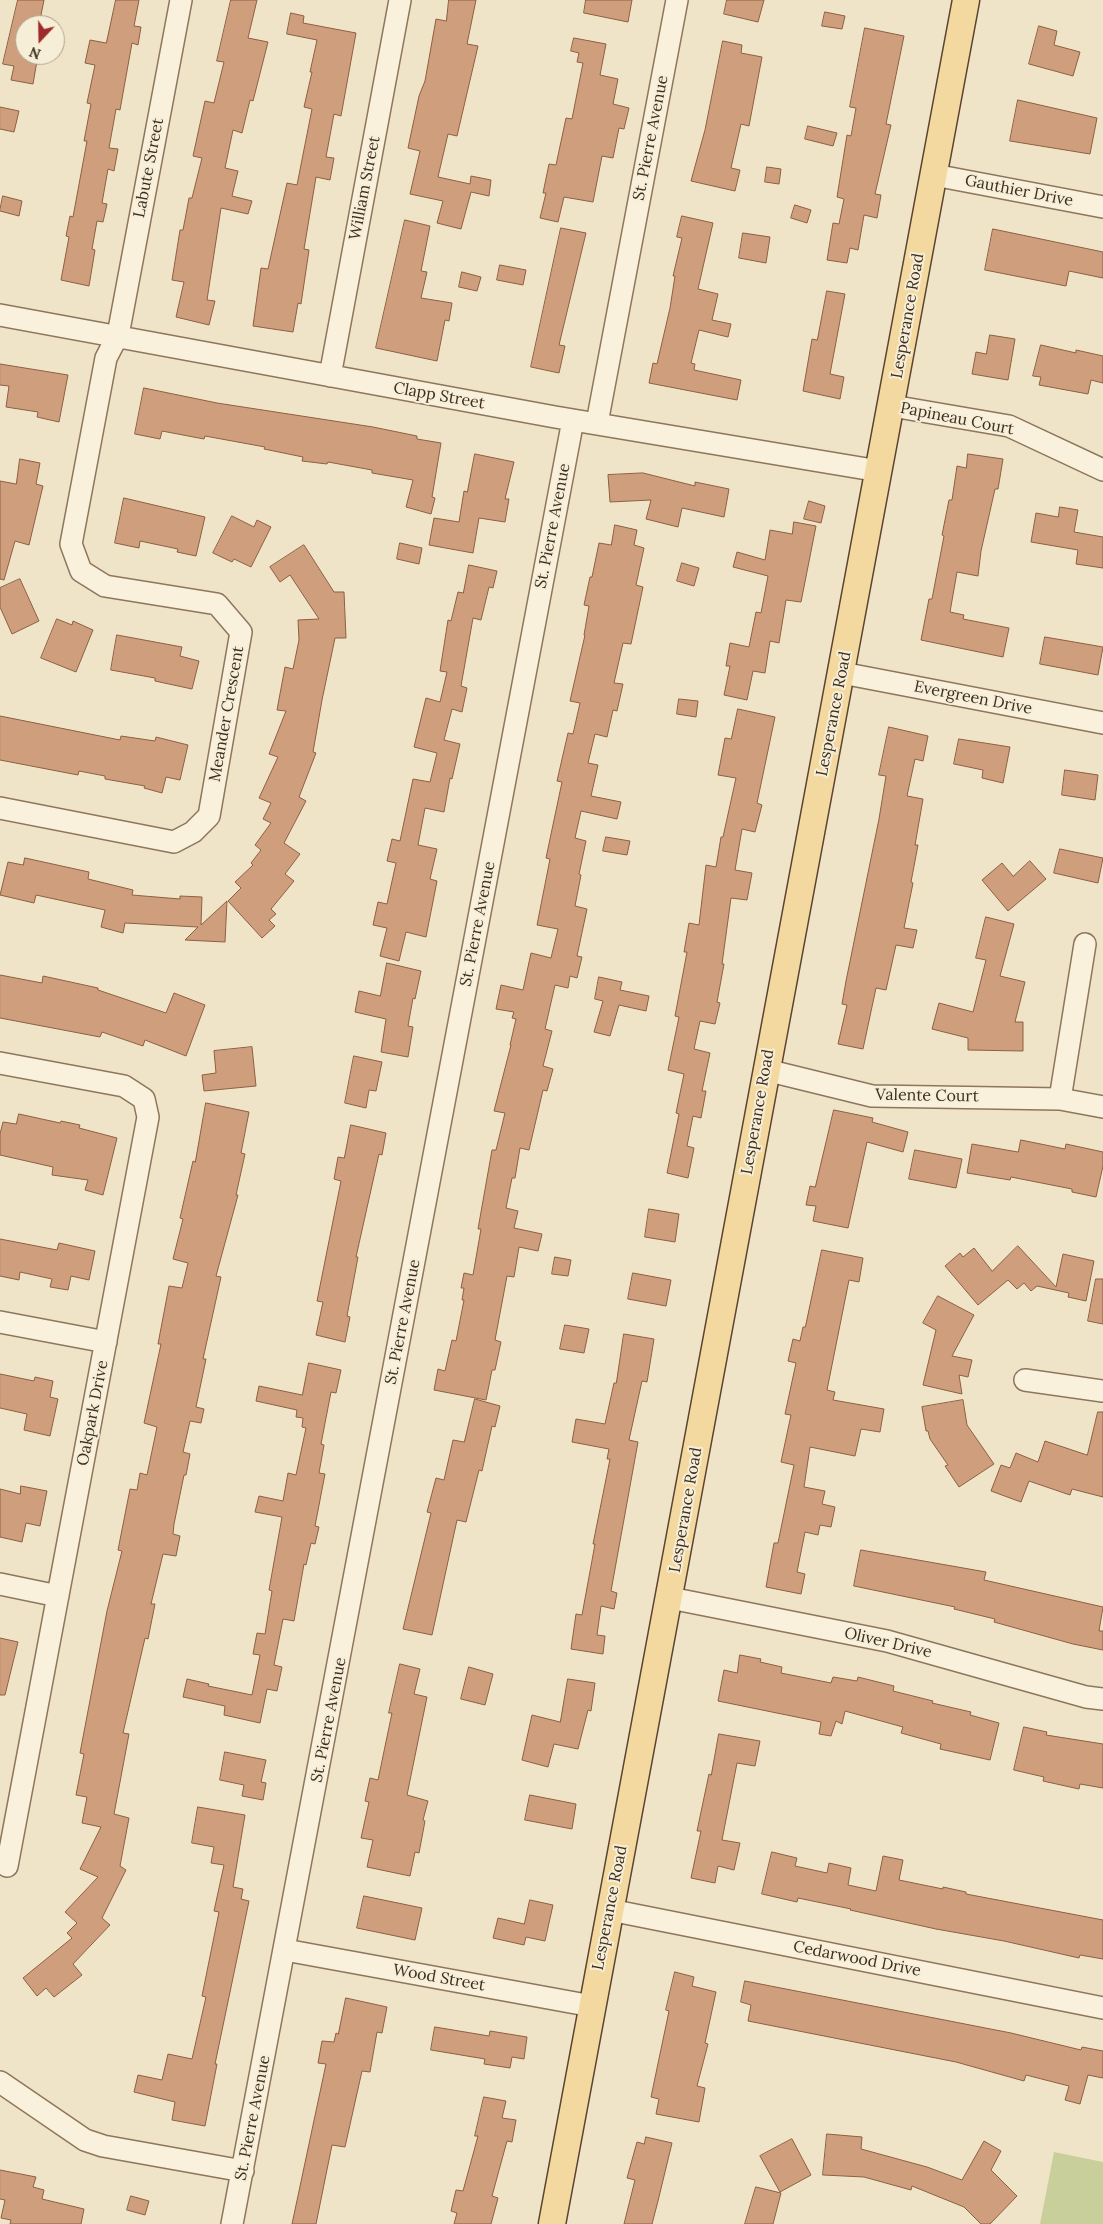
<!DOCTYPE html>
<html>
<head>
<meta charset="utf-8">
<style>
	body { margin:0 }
	#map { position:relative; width:1103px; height:2224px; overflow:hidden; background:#f0e4c8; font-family:Lora,serif }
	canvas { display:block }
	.north { position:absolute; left:15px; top:15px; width:50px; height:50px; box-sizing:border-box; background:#f7eed8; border:1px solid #ada18e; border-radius:50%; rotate:201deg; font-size:14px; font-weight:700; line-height:20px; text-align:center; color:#3d2e20 }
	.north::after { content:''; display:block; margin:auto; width:18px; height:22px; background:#9e2a2b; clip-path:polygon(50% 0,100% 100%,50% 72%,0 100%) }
</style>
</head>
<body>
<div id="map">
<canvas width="1103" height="2224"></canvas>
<div class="north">N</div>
</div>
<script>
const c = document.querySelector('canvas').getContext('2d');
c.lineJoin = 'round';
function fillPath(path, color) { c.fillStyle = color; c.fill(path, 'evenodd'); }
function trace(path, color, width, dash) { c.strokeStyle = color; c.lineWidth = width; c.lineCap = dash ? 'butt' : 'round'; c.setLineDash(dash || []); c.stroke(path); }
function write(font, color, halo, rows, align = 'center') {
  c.font = font + ' Lora,serif'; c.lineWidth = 4; c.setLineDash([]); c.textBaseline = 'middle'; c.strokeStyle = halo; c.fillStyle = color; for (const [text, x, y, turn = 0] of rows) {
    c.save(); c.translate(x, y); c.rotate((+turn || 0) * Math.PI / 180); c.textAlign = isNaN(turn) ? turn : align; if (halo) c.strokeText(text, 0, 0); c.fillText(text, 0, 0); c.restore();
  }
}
fillPath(new Path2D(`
	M1054,2152L1103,2162V2224H1040Z`), '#c9cf9b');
const building = new Path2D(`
	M18,0H44L39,25L25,22V55H38L33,84L11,80L14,66L3,64Z
	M116,0H139L134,26L141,27L138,45L132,43L120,110L116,109L109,148L118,149L114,171L108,169L102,203L107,204L103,222L97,221L92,249L95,250L89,286L61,280L69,237L66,236L70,216L73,217L87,141H84L91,104L87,103L95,65L85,63L90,40L106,43Z
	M231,0H257L248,38L268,42L253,101L250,100L242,133L233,130L225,168L238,171L232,196L252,201L248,214L221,208L207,300L215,301L209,325L176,317L184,282L172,280L180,230H183L189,198H192L202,158L193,156L205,101L214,103L224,62L217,61Z
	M449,0H476L467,44L478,46L457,136L448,134L438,177L470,184L471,176L491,180L489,196L471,192L461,229L437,223L443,201L410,194L420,151L408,148L419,96L425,81L436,19L446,21Z
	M586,0H632L628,22L584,13Z
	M727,0H764L758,22L724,14Z
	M825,12L845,16L842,29L822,26Z
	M291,13L304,16L303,23L356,33L341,116L334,114L326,157L334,158L330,180L316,177L304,249L309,250L301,304L298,303L293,332L253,326L261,268L268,269L287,183L297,185L312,109L304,107L312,72H310L317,40L287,34Z
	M1039,26L1057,31L1054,45L1080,52L1073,76L1029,64Z
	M865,28L904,36L886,124L891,125L875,194L881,195L877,218L864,215L858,250L850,248L847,263L827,260L833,223L839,224L844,199L837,197L847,135L851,136L856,108L850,107Z
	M574,38L606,44L600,75L618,79L613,104L629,108L624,129L619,128L613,158L602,156L593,202L564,197L558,222L540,218L546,193H543L549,164L556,165L566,118L572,119L583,63L577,62L579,53L571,51Z
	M723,41L742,45L741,53L762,57L749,126L741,124L731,168L740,170L735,191L691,181L705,130Z
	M1018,100L1097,118L1090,154L1010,141Z
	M0,107L19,111L14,132L0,129Z
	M808,126L837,133L833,146L805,139Z
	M767,167L781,169L779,184L765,182Z
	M3,196L22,201L19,216L0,211Z
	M795,205L811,210L807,223L791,218Z
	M682,216L713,223L698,289L718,294L712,320L731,324L728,337L699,330L691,363L695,364L694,370L741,380L737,400L649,383L653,363L657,364L670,308L675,276H673L682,238L677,237Z
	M405,220L430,226L421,271L427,272L421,298L452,303L449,321L445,320L437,361L376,348Z
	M561,228L586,233L559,345L565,346L559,373L531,367Z
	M993,229L1103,252V278L1069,271L1066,286L985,270Z
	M743,233L770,237L766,263L739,258Z
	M500,265L526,270L523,285L497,280Z
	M462,272L481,277L477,291L459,287Z
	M827,291L845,294L830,374L844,377L840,399L803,391L812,339L817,340Z
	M990,335L1015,339L1008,380L972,374L976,352L986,354Z
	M1041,345L1076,353V350L1103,356V383L1091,380L1088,394L1039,385L1041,377L1033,376Z
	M0,364L68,375L59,422L37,417L38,412L6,407L9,386L0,385Z
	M144,388L217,403L373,427L417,436V439L441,443L432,497L435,498L431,514L406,507L413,480L372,473V470L328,462L327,464L302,461L303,457L264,449L265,447L205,436L204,439L162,431L160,439L135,434Z
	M475,454L514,462L505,499H509L505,522L479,518L473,553L429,545L434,518L459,522L464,491L467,492Z
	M968,454L1003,459L998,489H995L981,551L978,576L957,572L950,612L964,615L963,619L1009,628L1003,657L921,640L929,599H932L944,536L942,535L949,500H952L957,466L966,468Z
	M20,459L40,463L36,484L43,486L29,545L15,541L4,580L0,579V481L16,484Z
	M643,473L695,486V482L729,489L724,517L682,508L678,527L646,519L651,500L610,502L608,475Z
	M124,498L205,517L196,556L177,552L178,549L140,541L139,548L115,543Z
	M809,501L825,506L821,523L804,519Z
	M1060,507L1078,510L1074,532L1103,537V568L1076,564L1078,550L1031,542L1036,513L1058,517Z
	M232,516L254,527L257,520L271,527L251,567L234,559L232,562L213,553Z
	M794,522L816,526L801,602L786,600L779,643L770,641L765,673L753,671L747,700L724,695L730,666H726L730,643L749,647L756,612L761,613L768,576L733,567L737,552L765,560L770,530L792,534Z
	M615,525L637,530L634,545L644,548L636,585L643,587L631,644L623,643L614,683L623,684L617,711L613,710L607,737L595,734L588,763L598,765L591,796L621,802L617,819L581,811L575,838L586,841L579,874L581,875L575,906L587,909L577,956L582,957L577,978L570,976L568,988L555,985L545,1029L552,1031L543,1066L553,1069L547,1091L543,1090L529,1150L520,1148L515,1178H512L506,1208L518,1211L514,1228L542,1234L538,1251L519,1247L514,1277L507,1276L495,1340L501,1342L495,1370H492L486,1400L434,1390L438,1369L445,1371L452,1340L456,1341L464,1300H462L464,1288H461L464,1273L473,1275L481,1229H478L492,1150H496L505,1113L494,1111L511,1045H510L516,1019L512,1018L514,1012L496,1009L501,985L523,990L531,953L551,958L558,929L537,925L550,859L546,858L562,782L557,781L568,733L573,734L580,703L570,701L585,635H584L589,606L584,605L590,577H592L599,543L611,545Z
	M400,543L422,548L419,564L397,559Z
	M304,545L334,592H344L346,638H335L322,700L313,752L316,753L299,797L306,801L284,843L300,854L285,874L294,881L271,909L276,914L269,920L275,926L262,938L228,901L241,888L235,882L253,865L251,863L261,850L255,845L271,823L263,819L271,803L259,798L278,757L269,754L286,711L277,710L285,667L293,669L299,640L298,620L319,619L290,575L280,582L270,567Z
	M682,563L699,568L694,586L677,581Z
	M469,565L497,571L493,588L489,587L481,620L473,618L461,686L467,688L462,712L452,709L444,740L460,744L452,779L450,778L444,812L425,808L418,845L437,849L430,879L437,881L426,937L406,932L399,961L380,956L387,928L373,925L378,902L387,904L396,863L387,861L392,839L400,841L413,779L430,782L437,753L414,747L426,698L440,702L447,672L440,671L448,620L451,621L458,592L463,593Z
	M20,579L39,621L12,634L0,607V588Z
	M57,619L72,625L73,621L93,630L76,672L41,658Z
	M117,635L182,647L180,656L199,661L192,689L155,681V678L111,670Z
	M1045,637L1103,647L1098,675L1040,664Z
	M679,699L698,701L696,717L677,714Z
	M738,709L775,717L757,803L762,805L755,832L742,829L735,870L752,873L747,900L731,898L722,964H724L717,1002L720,1003L715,1024L700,1021L694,1049L710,1053L702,1091H706L701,1118L693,1116L687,1146L694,1148L688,1178L667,1173L679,1114L676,1113L684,1074L668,1070L679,1017L675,1016L687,952H684L689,923L699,925L706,865L716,867L721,837H723L736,778L718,775L725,738L731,739Z
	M0,716L120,740L121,736L155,741L156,737L188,745L180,780L166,777L162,793L144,788L145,786L105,779V776L79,771L78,775L0,760Z
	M889,727L928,736L923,761L915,759L907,796L923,799L915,845H918L911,882L913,883L904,928L917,930L913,948L896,945L886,990L876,988L863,1049L838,1044L847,1005L842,1004L846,981L879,819L886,776L879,775Z
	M959,739L1010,747L1003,783L982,778L983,770L954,764Z
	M1065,770L1098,775L1095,800L1062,795Z
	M606,837L630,841L627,855L603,851Z
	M1060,849L1103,858L1098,883L1054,873Z
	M25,858L89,872L88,879L133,890L132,895L180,899V896L202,897L201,925L227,901L225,942L185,940L198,927L125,923L123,933L101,927L105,910L36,895L34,903L0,895L8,862L23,865Z
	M1030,861L1046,879L1008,911L982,880L1002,863L1013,876Z
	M986,917L1014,924L1000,976L1025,982L1015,1022H1023V1051L968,1050V1038L932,1029L939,1003L973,1012L986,960L976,958Z
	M387,963L421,971L415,999L413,998L408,1026L413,1027L408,1057L381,1052L386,1019L355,1012L359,991L380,996Z
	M0,975L42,983L43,976L98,988V990L166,1013L174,993L205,1005L186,1056L145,1040L143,1046L102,1032L100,1037L0,1018Z
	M599,977L622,982L620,990L649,996L646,1011L619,1005L610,1036L594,1032L603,1001L595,999Z
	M252,1047L256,1086L204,1091L202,1075L216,1073L214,1051Z
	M354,1056L382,1062L376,1091L369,1090L366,1108L345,1103Z
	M206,1103L249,1112L241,1153L245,1154L236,1195H238L216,1276L221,1277L203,1359H206L196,1407L204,1409L201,1423L190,1421L183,1452L190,1454L186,1475H184L174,1524L173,1534L180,1536L176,1556L163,1554L151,1604H155L148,1639L145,1638L123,1733L129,1734L114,1814L129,1818L120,1866L126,1870L102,1918L110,1925L73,1964L82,1975L54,1997L46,1988L37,1996L23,1978L72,1938L67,1933L77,1923L65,1912L98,1877L80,1869L101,1827L82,1823L87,1797L76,1795L84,1754L80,1753L107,1611L122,1551L118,1550L130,1489L137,1490L140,1473L147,1475L157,1427L144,1423L161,1344H158L169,1286L182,1288L188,1263L173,1259L183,1219L180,1218L193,1161L195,1162Z
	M834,1110L873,1118L872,1122L908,1132L903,1152L867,1142L848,1228L813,1221L816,1206L806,1205L810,1186L815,1187Z
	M19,1114L60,1123L61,1121L80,1125L79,1128L117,1138L103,1195L85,1190L88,1180L52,1175L53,1167L0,1155V1134L3,1122L16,1124Z
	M351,1125L386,1133L382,1155L379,1154L356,1257H358L347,1316L350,1317L345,1342L316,1335L323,1302L317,1301L341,1181L334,1179L338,1157L344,1158Z
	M1021,1140L1065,1149L1066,1144L1103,1152V1166L1096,1197L1072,1192V1189L1011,1177L1010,1180L967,1173L972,1144L1018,1152Z
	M915,1150L962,1159L956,1188L909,1179Z
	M649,1209L679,1214L675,1242L645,1237Z
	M0,1239L57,1250L59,1243L95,1251L89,1280L71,1276L68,1290L50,1287L52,1279L20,1272L19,1280L0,1276Z
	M1018,1246L1056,1287L1063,1254L1094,1261L1086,1301L1068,1297L1069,1293L1037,1286L1031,1291L1024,1283L1017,1289L1008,1280L978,1305L945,1266L960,1253L963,1257L974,1248L992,1271Z
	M822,1250L863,1258L859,1282L849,1280L827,1390L835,1392L833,1400L884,1409L880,1432L861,1429L855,1456L810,1447L804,1487L825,1491L822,1504L835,1507L831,1527L820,1525L818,1535L805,1532L797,1572L805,1574L801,1594L766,1587L774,1543H778L794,1465L781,1462L791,1415L785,1414L796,1363L788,1361L793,1339L800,1341L803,1327H805Z
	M555,1257L571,1260L568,1276L552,1274Z
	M633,1273L671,1280L666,1306L628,1299Z
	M1096,1279H1103V1324L1088,1321Z
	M938,1296L974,1315L952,1356L972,1360L968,1377L959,1375L962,1394L923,1385L936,1330L923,1323Z
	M565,1325L589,1329L584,1353L560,1349Z
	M624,1334L654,1339L647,1382L642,1381L629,1440L638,1442L611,1591L617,1593L614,1609L601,1606L597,1635L605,1636L603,1654L571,1649L576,1614L582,1615L593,1555L595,1544H593L610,1459H607L609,1449L572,1442L576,1419L605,1424L614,1383H616Z
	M309,1363L341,1370L336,1393L331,1392L321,1444L324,1445L319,1473L325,1474L315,1526L319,1527L315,1544L311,1543L306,1565L304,1564L294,1621L283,1619L274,1665L282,1667L277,1691L267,1689L260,1723L224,1715L225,1706L183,1697L187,1679L209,1684L208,1686L252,1695L260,1655L253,1654L257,1633L265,1634L272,1591L269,1590L282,1517L255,1512L259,1496L283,1501L288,1473L296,1475L306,1428L302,1427L303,1418L296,1417L297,1410L256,1401L259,1386L302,1395Z
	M0,1374L34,1381L35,1377L53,1381L50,1397L58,1399L50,1436L24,1430L27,1414L0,1408Z
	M475,1399L500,1406L495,1427L492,1426L482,1471L479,1470L466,1522L457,1520L432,1635L403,1629L431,1513L427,1512L436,1478L444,1480L453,1440L464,1442Z
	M963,1400L967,1425L994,1464L959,1487L945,1466L948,1465L930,1439L928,1431H926L922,1407Z
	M1098,1412H1103V1497L1072,1489L1070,1495L1029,1481L1021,1502L991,1491L1001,1465L1010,1468L1016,1453L1038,1462L1045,1441L1087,1455Z
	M21,1486L47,1491L40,1526L26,1523L22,1542L0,1537V1489L20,1494Z
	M861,1550L986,1572L984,1580L1103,1607L1099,1631H1103V1650L1073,1644L994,1622L995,1619L954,1609L955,1607L854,1586Z
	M0,1638L18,1642L5,1695H0Z
	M740,1655L761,1659L760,1662L782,1667L781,1673L831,1683L833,1677L857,1681L858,1677L894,1686L893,1691L933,1701L932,1703L971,1712L970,1715L999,1723L990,1760L940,1749L941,1744L901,1733L903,1727L845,1711L842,1724L836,1721L831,1736L819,1734L821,1722L718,1701L724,1670L737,1673Z
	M400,1664L420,1669L414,1694L427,1697L407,1795L428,1801L423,1820L425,1821L419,1853L415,1852L410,1876L367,1867L373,1840L361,1838L369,1802L365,1801L370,1778L378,1780L392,1713H389Z
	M469,1667L493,1674L485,1705L461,1699Z
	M568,1679L595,1683L591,1711L588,1710L578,1749L554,1744L548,1767L522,1760L532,1715L560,1722Z
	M1024,1727L1047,1732L1046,1735L1103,1744V1788L1080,1784L1079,1789L1043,1781L1044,1777L1014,1770Z
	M719,1734L760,1741L755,1766L737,1763L722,1840L740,1843L734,1870L718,1866L715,1883L691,1878L701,1831H697L709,1774L711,1775Z
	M225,1752L266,1760L261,1782L266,1783L263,1800L242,1796L244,1785L220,1780Z
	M530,1795L576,1804L572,1829L525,1820Z
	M198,1807L245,1815L233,1887L243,1889L241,1899L249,1901L215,2064H217L205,2126L172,2120L175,2102L134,2092L138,2075L162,2080L168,2054L192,2059L206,1997L202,1996L219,1912L214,1911L224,1865L211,1863L214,1847L192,1843Z
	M772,1852L797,1858L795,1866L827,1873L829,1863L851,1868L848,1885L876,1891L883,1856L903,1860L899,1880L943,1889V1887L966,1892V1894L1103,1920V1959L1080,1955L1079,1958L1004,1941L936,1929L850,1910L851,1909L798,1898L797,1902L762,1894Z
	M364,1896L422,1908L415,1940L357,1928Z
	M530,1900L553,1905L545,1941L526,1937L524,1945L493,1938L498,1918L524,1924Z
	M675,1972L694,1977L692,1986L716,1992L705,2043L708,2044L697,2086L705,2088L699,2122L656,2114L659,2099L651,2097L669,2011L666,2010Z
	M745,1981L1011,2033L1081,2050L1082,2047L1103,2051V2078L1088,2075L1080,2104L1065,2100L1069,2086L1026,2075L1024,2081L956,2062L748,2021L751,2005L741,2002Z
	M346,1998L387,2007L382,2033L377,2032L370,2072L362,2071L345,2147L332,2145L316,2224H292L326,2064L318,2063L322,2041L334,2042L336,2033L338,2034Z
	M435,2027L489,2036L490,2031L527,2037L524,2059L512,2057L510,2068L484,2064L485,2059L431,2050Z
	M484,2097L506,2101L502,2118L516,2120L512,2142L507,2141L492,2196L498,2198L491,2224H454L457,2213L451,2211L456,2190L463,2191L478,2136H475Z
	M827,2134L862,2137L861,2149L927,2167L962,2180L984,2141L1001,2151L991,2170L1017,2196L990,2224H981L964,2207L912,2186L911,2190L864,2177L823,2175Z
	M646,2137L672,2143L658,2201L652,2224H624L635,2180L627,2178L637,2142L644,2144Z
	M792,2139L811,2175L780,2192L760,2156Z
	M0,2170L36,2177L33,2187L44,2190L42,2199L84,2209L81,2224H10L11,2220L1,2218L5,2200L0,2199Z
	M756,2187L781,2193L773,2224H745Z
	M131,2196L149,2201L145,2215L127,2210Z`);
fillPath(building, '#cf9f7d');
trace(building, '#8d5f41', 1);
const minor = new Path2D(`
	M934,175L1103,207
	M0,315L555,417L879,471
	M330,376L400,0
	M892,406L1009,426L1103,470
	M597,423L677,0
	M842,673L1103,723
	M0,808L174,842L193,832L209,816L241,632L217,604L105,586L81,571L71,544L106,358L118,335L181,0
	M0,1063L124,1086L144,1099L148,1117L7,1866L0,1860
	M766,1070L872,1096L1060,1099L1103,1107
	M1060,1099L1085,944
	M0,1322L106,1342
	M1025,1380L1103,1391
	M0,1584L58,1596
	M670,1598L887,1641L1086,1697L1103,1699
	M610,1910L1103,2008
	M285,1950L592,2006
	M0,2082L85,2140L103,2146L243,2171
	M232,2224L573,420`);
const major = new Path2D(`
	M552,2224L966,0`);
trace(minor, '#8d765c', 24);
trace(major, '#5b4430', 29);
trace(minor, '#faf1dc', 21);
trace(major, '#f3d9a0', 26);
write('16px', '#3d2e20', '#f7eed8', [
	["St. Pierre Avenue",651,138,-79],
	["Labute Street",149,168,-79],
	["William Street",365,188,-79],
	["Gauthier Drive",1019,191,11],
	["Lesperance Road",908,316,-80],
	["Clapp Street",439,396,10],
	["Papineau Court",957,419,11],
	["St. Pierre Avenue",553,526,-79],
	["Evergreen Drive",973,698,11],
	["Meander Crescent",227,714,-80],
	["Lesperance Road",834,714,-79],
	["St. Pierre Avenue",478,924,-79],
	["Valente Court",927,1096,1],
	["Lesperance Road",758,1112,-80],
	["St. Pierre Avenue",403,1322,-79],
	["Oakpark Drive",93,1413,-79],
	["Lesperance Road",686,1510,-80],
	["Oliver Drive",888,1643,13],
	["St. Pierre Avenue",329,1720,-79],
	["Lesperance Road",610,1908,-79],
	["Cedarwood Drive",857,1959,11],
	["Wood Street",439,1978,10],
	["St. Pierre Avenue",253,2118,-79]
]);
</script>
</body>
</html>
